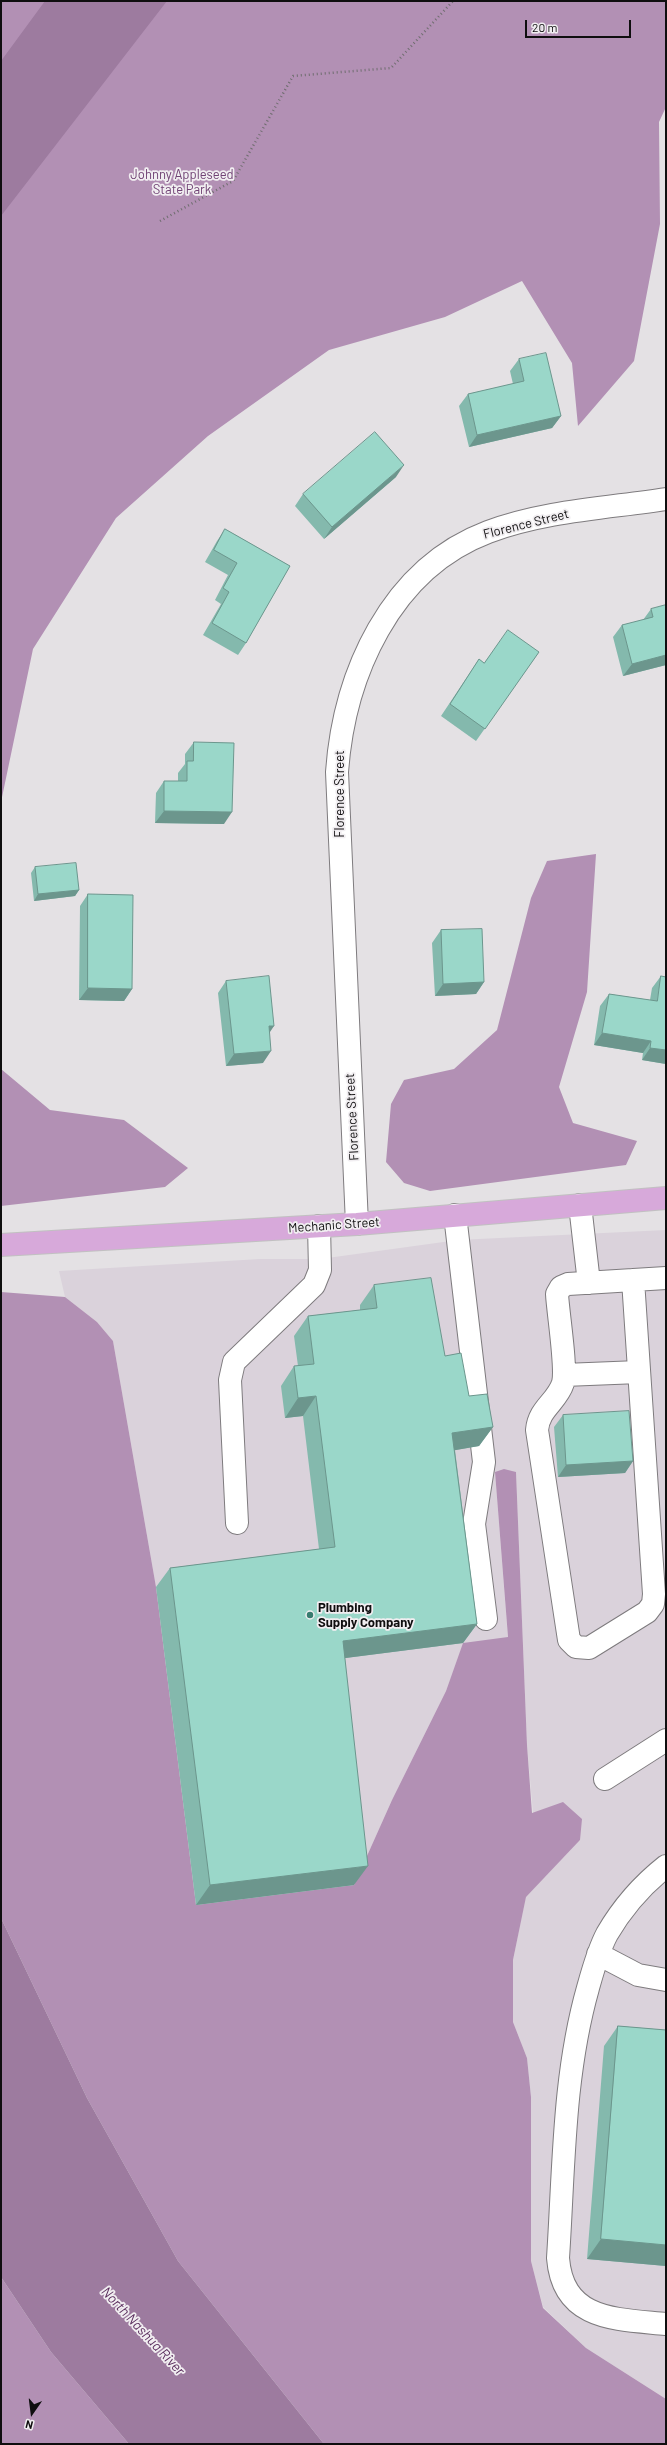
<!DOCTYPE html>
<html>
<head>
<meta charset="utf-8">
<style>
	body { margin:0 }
	#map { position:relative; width:667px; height:2445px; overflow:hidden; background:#e4e1e4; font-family:Barlow,sans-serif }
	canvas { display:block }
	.frame { position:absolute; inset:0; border:2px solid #0f0e0f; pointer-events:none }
	.north { position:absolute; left:12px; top:2393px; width:40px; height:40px; -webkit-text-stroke:3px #f1eef1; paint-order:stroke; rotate:194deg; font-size:11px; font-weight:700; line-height:16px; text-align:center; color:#0f0e0f }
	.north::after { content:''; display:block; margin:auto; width:14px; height:18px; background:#0f0e0f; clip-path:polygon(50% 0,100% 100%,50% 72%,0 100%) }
	.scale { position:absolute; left:525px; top:20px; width:106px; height:18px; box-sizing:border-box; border:2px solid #0f0e0f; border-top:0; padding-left:5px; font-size:12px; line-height:14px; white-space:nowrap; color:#0f0e0f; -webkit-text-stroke:3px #f1eef1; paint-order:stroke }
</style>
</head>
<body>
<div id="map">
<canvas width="667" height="2445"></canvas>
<div class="frame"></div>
<div class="north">N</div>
<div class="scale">20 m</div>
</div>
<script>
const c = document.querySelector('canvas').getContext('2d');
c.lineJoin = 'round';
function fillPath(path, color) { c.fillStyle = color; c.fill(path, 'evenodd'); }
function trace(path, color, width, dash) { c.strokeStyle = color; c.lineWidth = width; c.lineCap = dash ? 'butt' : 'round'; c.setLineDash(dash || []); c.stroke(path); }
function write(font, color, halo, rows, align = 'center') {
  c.font = font + ' Barlow,sans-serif'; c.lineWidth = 3.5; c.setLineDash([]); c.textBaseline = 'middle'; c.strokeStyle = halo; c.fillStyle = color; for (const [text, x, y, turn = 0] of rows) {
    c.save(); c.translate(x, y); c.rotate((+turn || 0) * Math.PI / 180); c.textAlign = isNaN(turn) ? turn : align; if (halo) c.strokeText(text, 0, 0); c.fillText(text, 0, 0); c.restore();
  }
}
fillPath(new Path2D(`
	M666,1230V2399L586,2348L543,2307L531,2261V2097L527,2058L513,2022V1960L526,1896L580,1840L533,1813L527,1745L516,1472H495L508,1638L463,1644L446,1691L392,1800L354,1885L196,1905L156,1587L113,1341L97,1322L65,1297L59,1271L260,1259H320L458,1240Z`), '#dad2db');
fillPath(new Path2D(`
	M1,1H666V107L659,122L660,224L634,361L578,426L572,363L522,281L445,317L329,350L208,436L116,518L33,649L1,802Z
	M596,854L587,992L559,1087L573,1123L637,1141L626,1165L430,1191L404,1183L386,1162L391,1104L404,1080L454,1069L497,1030L531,898L547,861Z
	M1,1069L50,1110L124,1120L188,1168L165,1187L1,1206Z
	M1,1292L65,1297L97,1322L113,1341L156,1587L196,1905L354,1885L392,1800L446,1691L463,1643L508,1637L495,1472L504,1469L516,1472L527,1745L532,1813L563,1802L582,1819L580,1840L526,1897L513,1960V2022L527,2058L531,2097V2261L543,2308L586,2348L666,2399V2444H324L178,2261L87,2098L1,1918Z
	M1,2277L51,2352L129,2444H1Z`), '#b290b4');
fillPath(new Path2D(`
	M45,1H167L1,216V61Z
	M1,1918L87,2098L178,2261L324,2444H129L51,2352L1,2277Z`), '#9d7b9f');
const minor = new Path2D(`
	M580,1205L589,1283
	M455,1215L484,1462L474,1524L486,1619
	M357,1224L337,772C344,675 390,569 488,532C544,511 607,508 666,499
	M633,1280L654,1594L653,1604L647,1612L589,1648L576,1647L569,1640L537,1430C539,1408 557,1402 563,1383C567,1368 558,1313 557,1294L561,1287L568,1284L666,1278
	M564,1375L639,1372
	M237,1523L230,1380L234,1362L314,1285L320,1270L319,1226
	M605,1779L666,1740
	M666,1866C642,1885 622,1908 607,1934C598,1951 593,1970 588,1988C563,2076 564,2168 558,2258C563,2321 616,2319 666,2324
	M598,1954L638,1975L666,1980`);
const major = new Path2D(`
	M1,1245L357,1224L666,1198`);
trace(minor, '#7e7b7e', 24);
trace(major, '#c1c0c1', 24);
trace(new Path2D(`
	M160,221L233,181L293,76L391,68L453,1`), '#6f6d6f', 2.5, [1, 3]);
trace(minor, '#fff', 22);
trace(major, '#d7a9da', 22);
fillPath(new Path2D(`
	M519,359L561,416L552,428L469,447L459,406L468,394L513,384L510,371Z
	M396,477L324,539L295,506L303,494Z
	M225,529L290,566L246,643L238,655L203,635L221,604L215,600L228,575L205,562L217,541Z
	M666,605V665L623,676L613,637L622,625L643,620L651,609Z
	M539,652L476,741L441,716L479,659L484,663Z
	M194,742L224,824L155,823L156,793L164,781H178V773L185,764V754Z
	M35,867L79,890L75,896L34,901L31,873Z
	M88,894L132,989L124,1001L79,1000L80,906Z
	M441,930L484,982L476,994L435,996L432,943Z
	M661,976L666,1064L642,1060L643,1053L594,1045L600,1006L609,994L650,1000L652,988Z
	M226,981L263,1063L226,1066L218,993Z
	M374,1285L445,1356L469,1396L493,1427L479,1446L455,1450L477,1624L463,1643L345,1658L354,1885L196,1905L156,1587L170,1568L319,1549L303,1416L285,1418L281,1386L294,1366H298L294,1336L308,1316L360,1310V1305Z
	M563,1415L633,1461L625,1473L558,1477L554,1427Z
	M618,2026L666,2030V2266L587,2259L604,2046Z`), '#84b9ad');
fillPath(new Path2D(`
	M561,416L552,428L469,447L477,435Z
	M404,465L396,477L324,539L332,527Z
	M666,655V665L623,676L632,664Z
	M164,811L232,812L224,824L155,823Z
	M79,890L75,896L34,901L38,894Z
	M484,982L476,994L435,996L443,984Z
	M88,988L132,989L124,1001L79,1000Z
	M269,1026H274L266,1038Z
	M602,1033L651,1041L643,1053L594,1045Z
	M650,1048L666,1050V1064L642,1060Z
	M271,1051L263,1063L226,1066L234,1054Z
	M316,1396L303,1416L285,1418L298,1398Z
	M493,1427L479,1446L439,1453L452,1433Z
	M633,1461L625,1473L558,1477L566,1465Z
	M477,1624L463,1643L330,1660L343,1641Z
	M368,1866L354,1885L196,1905L210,1885Z
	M601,2239L666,2245V2266L587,2259Z`), '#6c968d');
const building = new Path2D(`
	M546,353L561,416L477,435L468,394L524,381L519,359Z
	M375,432L404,465L332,527L303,494Z
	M225,529L290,566L246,643L212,623L229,592L223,588L237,563L214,550Z
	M666,605V655L632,664L622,625L653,617L651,609Z
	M508,630L539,652L485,729L450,704L479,659L484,663Z
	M194,742L234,743L232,812L164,811V781H187V761H193Z
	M76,863L79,890L38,894L35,867Z
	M88,894L133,895L132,989L88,988Z
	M482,929L484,982L443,984L441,930Z
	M269,976L274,1026H269L271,1051L234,1054L226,981Z
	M661,976L666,977V1050L650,1048L651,1041L602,1033L609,994L657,1001Z
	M431,1278L445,1356L461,1353L469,1396L487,1394L493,1427L452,1433L477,1624L343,1641L368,1866L210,1885L170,1568L335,1547L316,1396L298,1398L294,1366L314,1364L308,1316L377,1308L374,1285Z
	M629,1411L633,1461L566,1465L563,1415Z
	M618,2026L666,2030V2245L601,2239Z`);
fillPath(building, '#9ad7c9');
trace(building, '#6c968d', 1);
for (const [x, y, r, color] of [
	[310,1615,4,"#387c6f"]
]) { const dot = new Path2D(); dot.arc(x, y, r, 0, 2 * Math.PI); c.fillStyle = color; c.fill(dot); trace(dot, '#f1eef1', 1.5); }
write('13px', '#704274', '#f1eef1', [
	["Johnny Appleseed",182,175],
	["State Park",182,190]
]);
write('13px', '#0f0e0f', '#f1eef1', [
	["Florence Street",526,524,-14],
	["Florence Street",340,794,-90],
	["Florence Street",352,1117,-93],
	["Mechanic Street",334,1225,-4]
]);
write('bold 13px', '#0f0e0f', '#f1eef1', [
	["Plumbing",318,1608],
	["Supply Company",318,1623]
], 'left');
write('italic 14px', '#5b2e5e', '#f1eef1', [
	["North Nashua River",143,2331,47]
]);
</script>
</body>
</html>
